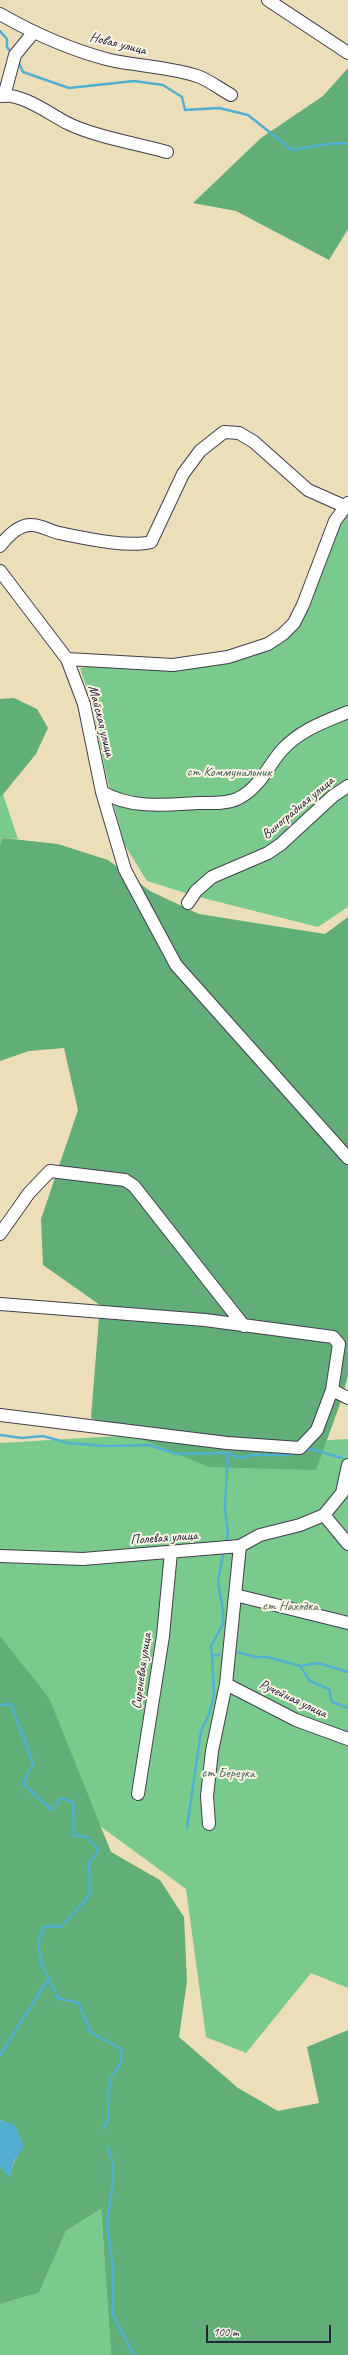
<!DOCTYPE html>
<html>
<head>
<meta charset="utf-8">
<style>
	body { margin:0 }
	#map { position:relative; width:348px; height:2355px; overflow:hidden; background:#eddeba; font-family:Caveat,sans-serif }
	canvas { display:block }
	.scale { position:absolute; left:206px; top:2325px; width:125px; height:18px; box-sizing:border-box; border:2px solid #22223b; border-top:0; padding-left:5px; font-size:12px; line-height:14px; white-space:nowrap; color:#22223b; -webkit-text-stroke:3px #fcf5e5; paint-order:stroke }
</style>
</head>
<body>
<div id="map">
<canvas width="348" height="2355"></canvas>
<div class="scale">100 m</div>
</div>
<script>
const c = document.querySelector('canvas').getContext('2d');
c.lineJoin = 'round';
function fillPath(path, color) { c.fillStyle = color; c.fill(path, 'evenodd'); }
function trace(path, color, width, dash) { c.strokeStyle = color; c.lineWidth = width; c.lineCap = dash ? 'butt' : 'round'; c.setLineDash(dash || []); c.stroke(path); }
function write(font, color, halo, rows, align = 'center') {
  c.font = font + ' Caveat,sans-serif'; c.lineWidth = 4; c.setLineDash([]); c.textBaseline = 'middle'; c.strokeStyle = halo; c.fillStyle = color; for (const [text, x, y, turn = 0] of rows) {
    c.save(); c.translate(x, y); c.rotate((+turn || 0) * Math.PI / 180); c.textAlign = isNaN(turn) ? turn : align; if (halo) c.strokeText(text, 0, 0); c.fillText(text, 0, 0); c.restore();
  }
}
fillPath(new Path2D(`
	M348,498V907L318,927L195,896L147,881L124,844L106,774L92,703L80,668C132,660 246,662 283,625C288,621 291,615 295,611Z
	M3,794L18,839L3,838L0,844V798Z
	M170,1433L294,1442L348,1439V1988L311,1973L246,2053L206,2037L186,1889L100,1826L0,1666V1443Z
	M101,2209L111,2355H0V2304L39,2293L66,2231Z`), '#79ca8c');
fillPath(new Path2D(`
	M348,68V229L329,260L236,211L193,203L261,138L323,96Z
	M14,698L37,709L48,728L36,754L0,798V699Z
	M3,838L58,844L108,860L150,891L199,914L325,934L348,917V1376L339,1407L316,1470L209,1467L91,1418L100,1305L43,1265L41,1219L78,1110L64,1048L29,1051L0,1061V844Z
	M0,1636L49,1698L111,1852L160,1880L184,1917L187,1981L179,2037L238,2088L278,2111L319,2103L307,2047L348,2030V2355H111L101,2209L66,2231L39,2293L0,2304V2167L10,2177L14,2162L23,2145L15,2126L0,2120Z`), '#62ae78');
fillPath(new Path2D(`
	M0,2120L15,2125L24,2146L14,2161L10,2178L0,2167Z`), '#52afd0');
trace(new Path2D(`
	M0,31L7,39V47L9,50
	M19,63L23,72L69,88L134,81L163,85L182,97L185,110L219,108L248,115L292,150L327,144L348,143
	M0,1435L22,1438L43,1436L68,1443L106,1446L149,1445L177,1454L228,1453L241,1458L252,1455H287L295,1453
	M304,1451L311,1449L342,1458
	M226,1544L228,1534L225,1507L228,1453
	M237,1652L256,1657H268L300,1666L310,1681L329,1689L332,1702L348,1708
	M219,1655L212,1656L211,1646L223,1624V1611L218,1581L224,1550
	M300,1666L318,1663L348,1672
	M0,1705L11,1704L33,1764L23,1783L52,1810L61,1798L73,1802L74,1835L87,1837L99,1850L89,1864L90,1895L61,1927L44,1926L38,1945L42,1965L58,1998L79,2003L90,2032L121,2049L120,2065L111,2077L108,2096L109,2117L104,2128
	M187,1828L201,1731L209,1714L214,1695L212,1656
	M0,2055L49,1978
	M108,2147L113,2165L112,2189L107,2223L113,2269V2315L134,2355`), '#52afd0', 2.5);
const minor = new Path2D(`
	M268,0L348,53
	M0,14C35,34 71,50 110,60C137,66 171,67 197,76C209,80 220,89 231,95
	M0,96C20,92 50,114 67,123C93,136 138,144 167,152
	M4,96L15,55L33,33
	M0,546C7,537 19,524 32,525C41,525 50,531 59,533C84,538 127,548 151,542L183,474L200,451L224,432L239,433L254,442L308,490L344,506
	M0,571L67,659L84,704L102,792L125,870L176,965L348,1158
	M67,659L173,665L228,657L268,644L283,634L294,623L303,605L335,521L348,503
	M102,792C131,809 166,805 198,803C211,803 225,804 237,799C259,789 268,766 282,750C300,730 324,722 348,712
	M188,903L196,891L212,877L268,853L281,844L333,796L348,786
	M0,1234L29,1193L50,1171L125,1180L134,1186L244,1326
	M0,1304L205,1320L333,1337L339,1344L332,1390L348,1398
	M0,1415L227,1443L300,1448L317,1430L332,1390
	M324,1515L348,1544
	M0,1556L83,1559L240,1546L260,1535L300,1525L324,1515L342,1493L348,1465
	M235,1595L348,1623
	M226,1684L296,1720L348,1739
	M138,1794L163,1636L171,1552
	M209,1824L207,1796L212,1751L226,1684L240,1546`);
trace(minor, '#403e4e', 14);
trace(minor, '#fff', 12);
write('14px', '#22223b', '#fcf5e5', [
	["Новая улица",118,44,14],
	["Майская улица",101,721,76],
	["Виноградная улица",298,808,-40],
	["Полевая улица",164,1538,-4],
	["Сиреневая улица",142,1671,-82],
	["Ручейная улица",293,1699,25]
]);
write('14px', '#405d57', '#fcf5e5', [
	["ст Коммунальник",229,772],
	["ст Находка",290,1606],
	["ст Березка",228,1773]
]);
</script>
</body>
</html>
